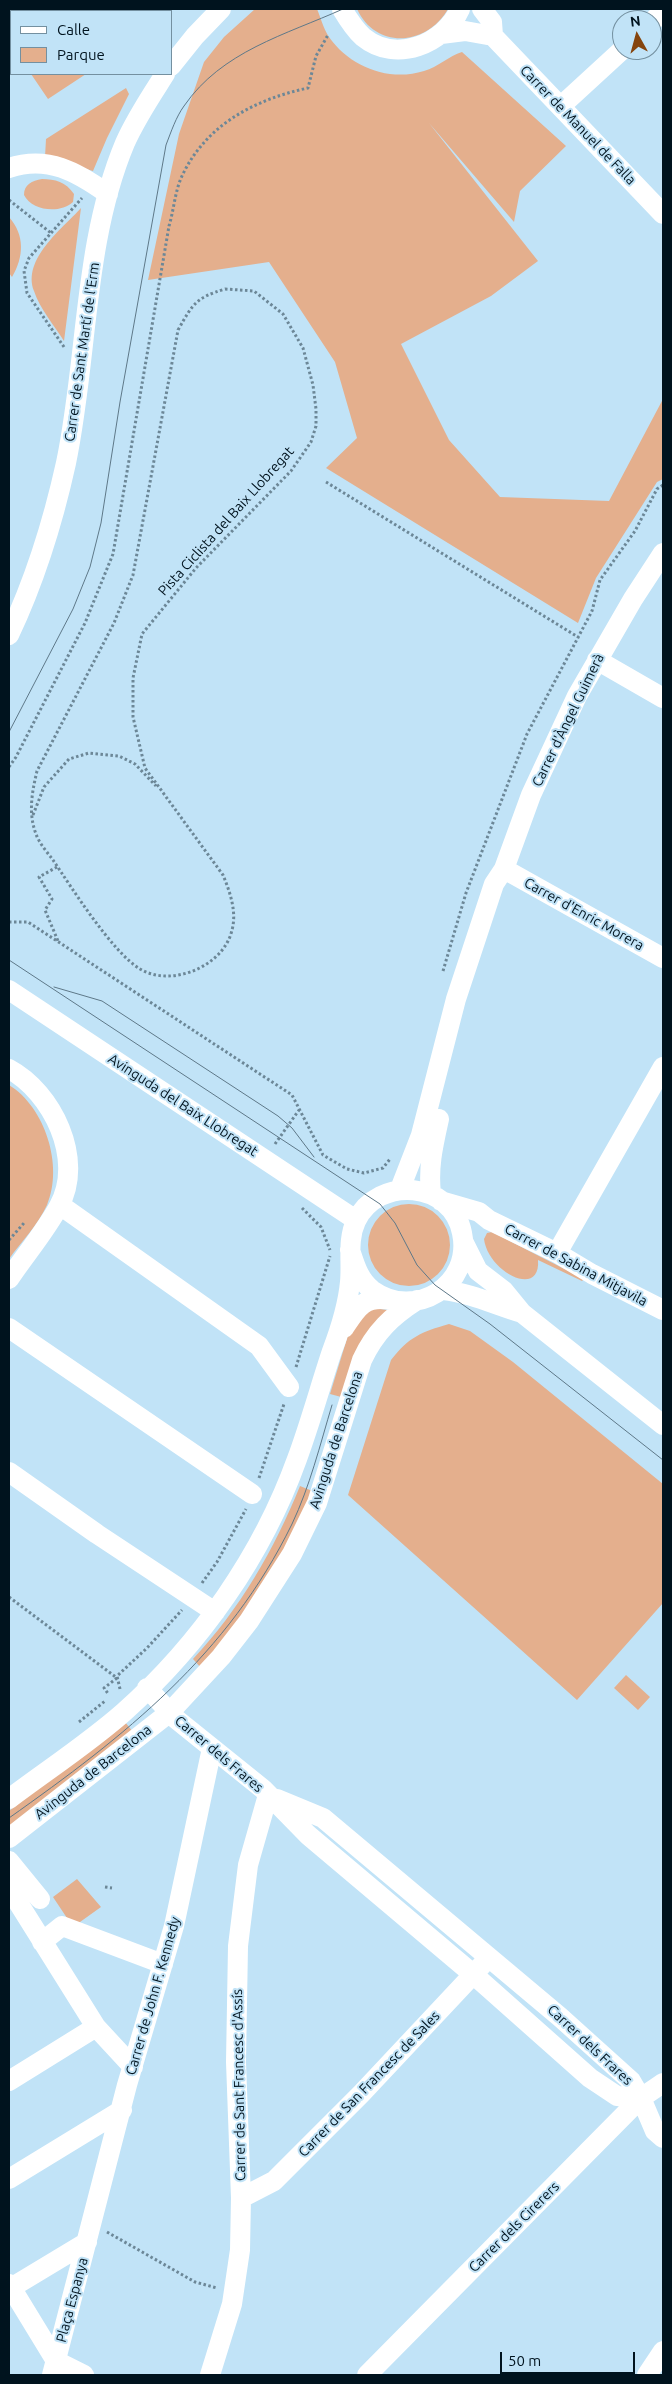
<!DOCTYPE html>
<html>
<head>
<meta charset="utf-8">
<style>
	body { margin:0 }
	#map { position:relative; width:672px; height:2384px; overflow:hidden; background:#c1e3f7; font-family:Ubuntu,sans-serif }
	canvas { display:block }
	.frame { position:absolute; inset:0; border:10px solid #00131e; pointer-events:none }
	.legend { position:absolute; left:10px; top:10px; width:162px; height:65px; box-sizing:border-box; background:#c1e3f7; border:1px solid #7490a0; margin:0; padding:6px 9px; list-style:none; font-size:15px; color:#00131e }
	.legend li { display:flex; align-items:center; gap:10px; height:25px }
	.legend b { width:25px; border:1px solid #7490a0 }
	.north { position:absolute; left:612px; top:10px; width:50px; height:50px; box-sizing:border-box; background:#c1e3f7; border:1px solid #7490a0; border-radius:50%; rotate:353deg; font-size:14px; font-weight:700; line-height:20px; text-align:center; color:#00131e }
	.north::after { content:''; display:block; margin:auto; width:18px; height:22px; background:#85440d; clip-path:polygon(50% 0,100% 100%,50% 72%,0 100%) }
	.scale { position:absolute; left:500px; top:2352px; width:135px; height:22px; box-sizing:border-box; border:2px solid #00131e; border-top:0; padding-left:6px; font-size:15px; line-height:18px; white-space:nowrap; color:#00131e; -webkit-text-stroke:4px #c1e3f7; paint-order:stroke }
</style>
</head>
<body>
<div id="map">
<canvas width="672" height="2384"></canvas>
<div class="frame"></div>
<ul class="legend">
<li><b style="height:6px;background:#fff"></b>Calle</li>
<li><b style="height:14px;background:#e4af8d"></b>Parque</li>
</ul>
<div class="north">N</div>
<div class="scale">50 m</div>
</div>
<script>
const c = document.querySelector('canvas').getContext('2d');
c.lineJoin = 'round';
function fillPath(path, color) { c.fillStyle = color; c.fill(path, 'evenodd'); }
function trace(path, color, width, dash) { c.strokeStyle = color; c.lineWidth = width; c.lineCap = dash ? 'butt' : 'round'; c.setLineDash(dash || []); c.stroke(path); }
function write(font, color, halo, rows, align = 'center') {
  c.font = font + ' Ubuntu,sans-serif'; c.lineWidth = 4; c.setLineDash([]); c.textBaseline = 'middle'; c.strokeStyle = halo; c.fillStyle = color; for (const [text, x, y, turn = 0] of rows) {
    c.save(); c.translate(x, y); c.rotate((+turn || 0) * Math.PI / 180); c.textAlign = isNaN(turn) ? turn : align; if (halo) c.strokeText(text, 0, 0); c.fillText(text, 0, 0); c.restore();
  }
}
fillPath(new Path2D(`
	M9,9H58L60,11H11V43L9,39Z
	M255,9H317C321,18 323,28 329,37C350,67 389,82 424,71C438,67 449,56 462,52L566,146L520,191L514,222L429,123L538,261L491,296L401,344L449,440L500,497L609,501L663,399V479L657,482L596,578L578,623L326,468L357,438L335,362L269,262L148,280L179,134L204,62L224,37Z
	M357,9H448C427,46 376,50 357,9Z
	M31,74H86L48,99Z
	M126,88L129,94L107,138L93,171L45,157L46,139Z
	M42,179C55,179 66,182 74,194L73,202C60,214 32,211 24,195C24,184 32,181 42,179Z
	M81,208L64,341C54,325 40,309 34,291C22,259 62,229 81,208Z
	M9,217C25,235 24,257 12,277L9,273Z
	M9,1085C45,1107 64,1166 47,1205C38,1225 21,1242 9,1259Z
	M368 1245a41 41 0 1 1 82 0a41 41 0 1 1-82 0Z
	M492,1232L584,1279L582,1281L538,1260C541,1299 488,1272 484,1239L487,1233Z
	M371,1308L388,1310L345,1398L330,1394L349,1332Z
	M449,1324L470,1331L513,1362L663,1484V1603L577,1700L348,1495L391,1360C409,1337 421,1332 449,1324Z
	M300,1486L315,1492L274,1572L202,1669L193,1659C240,1609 274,1550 300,1486Z
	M626,1675L650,1697L638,1710L614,1688Z
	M125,1722L133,1732L9,1827V1811Z
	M77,1879L101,1907L73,1927L53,1897Z`), '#e4af8d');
trace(new Path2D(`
	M9,200L51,233
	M225,289L254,291L283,314L303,348L313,385L316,409V426L311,442L291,471L196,568L142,634L133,678V717L145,768L223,875C230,892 237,912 232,930C224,966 172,988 140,969C112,952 72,888 53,860C47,852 39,843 36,834C28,813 32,792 37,771L114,623L133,575L178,330C193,304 195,298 225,289Z
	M64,347L27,293L24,271L29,258L82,198
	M326,482L578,637
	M9,767L16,757L85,623L113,554L169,226C174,210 175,189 183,174C207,124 256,99 308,88L316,56L328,35
	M33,815L44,787L69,759L89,753L119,756L135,764L156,786
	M57,867L39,877L52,899L45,910L58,941
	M9,922H28L292,1095L323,1155L347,1169L364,1173L383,1168L390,1159
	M443,971L466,893L527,734L592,611L600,580L635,531L657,489L663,485
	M275,1144L299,1110
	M302,1208L321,1227L330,1250
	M9,1240L24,1223
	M296,1367L330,1256
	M259,1478L284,1404
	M202,1583L217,1562L246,1509
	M9,1597L117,1678L104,1688L109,1695
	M120,1689L117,1676L147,1648L182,1610
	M79,1722L105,1701
	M105,1887L112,1888
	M107,2232L195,2282L217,2288`), '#6c8797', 3, [2.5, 2.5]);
trace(new Path2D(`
	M342,9C348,19 354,29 363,37C396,64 444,44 460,9
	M482,9L492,22L493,36
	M652,22L663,11
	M441,34L465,31L493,36L663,214
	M171,66L195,36L221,9
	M561,106L622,50
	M9,168C48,155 77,172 108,194
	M9,635C35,580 53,522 66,463C88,358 83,243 125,143C136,118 151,96 165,74
	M597,660L663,698
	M504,869L663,958
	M9,990L356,1220
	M9,1069C52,1092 85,1159 59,1206C45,1232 25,1255 9,1279
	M400,1189L421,1135L456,999L494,884L504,869L531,795L577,696L633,599L663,553
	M431,1194C428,1167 433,1146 439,1119
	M441,1201L479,1212L489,1220L557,1253L592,1274L663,1310
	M60,1205L259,1346L289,1387
	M464,1243L478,1271L504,1291L522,1313L663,1425
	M557,1253L663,1067
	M443,1290C471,1293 495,1305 522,1313
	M9,1328L252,1494
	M344,1328C357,1308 364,1295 391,1300
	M9,1472L97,1534L215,1612
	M147,1688L176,1719L263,1789L308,1835L474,1975L590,2078L617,2096L641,2098
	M9,1799C46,1771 89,1743 124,1712C200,1644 262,1556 297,1459C310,1424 320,1387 332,1351C340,1330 348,1304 350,1282C352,1261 347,1240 356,1221C378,1175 452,1181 462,1233C473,1285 415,1321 372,1290C359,1280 355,1265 350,1250
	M277,1799L323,1818L560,2017L631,2081L641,2098L655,2131L663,2138
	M9,1838L170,1712L221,1657L249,1621L292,1554L317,1503L362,1360C375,1332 392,1316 417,1300
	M9,1861L40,1899
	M9,1888L96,2027L133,2067
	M42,1942L62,1926L163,1964
	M9,2081L96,2027
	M9,2179L122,2110
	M241,2198L274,2181L361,2094L482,1965
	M9,2284L56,2361
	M9,2289L87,2242
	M56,2361L84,2375
	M52,2375L127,2085L174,1926L212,1748
	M210,2375L232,2304L240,2250L241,2198L236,2062L238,1946L248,1865L268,1795
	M367,2375L641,2098L663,2083
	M647,2375L663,2351`), '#fff', 20);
trace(new Path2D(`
	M9,732L73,609L90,567L101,523L120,402L166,145C171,132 176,117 184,106C222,51 285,35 343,9
	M9,960L380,1204L395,1223L417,1265L435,1285L490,1324L663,1460
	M54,987L102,1001L278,1116L292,1128L314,1157
	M9,1818C125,1736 228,1655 292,1524C310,1486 320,1445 332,1405`), '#5e7888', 1);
write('14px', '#00131e', '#c1e3f7', [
	["Carrer de Manuel de Falla",578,125,46],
	["Carrer de Sant Martí de l'Erm",82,352,-82],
	["Pista Ciclista del Baix Llobregat",226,521,-48],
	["Carrer d'Àngel Guimerà",568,720,-64],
	["Carrer d'Enric Morera",584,914,29],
	["Avinguda del Baix Llobregat",183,1105,33],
	["Carrer de Sabina Mitjavila",576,1265,28],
	["Avinguda de Barcelona",336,1440,-72],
	["Carrer dels Frares",219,1754,40],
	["Avinguda de Barcelona",93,1772,-38],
	["Carrer de John F. Kennedy",153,1996,-74],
	["Carrer dels Frares",590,2045,43],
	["Carrer de San Francesc de Sales",369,2084,-46],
	["Carrer de Sant Francesc d'Assís",239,2085,-91],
	["Carrer dels Cirerers",514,2227,-45],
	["Plaça Espanya",72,2300,-75]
]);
</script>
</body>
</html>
